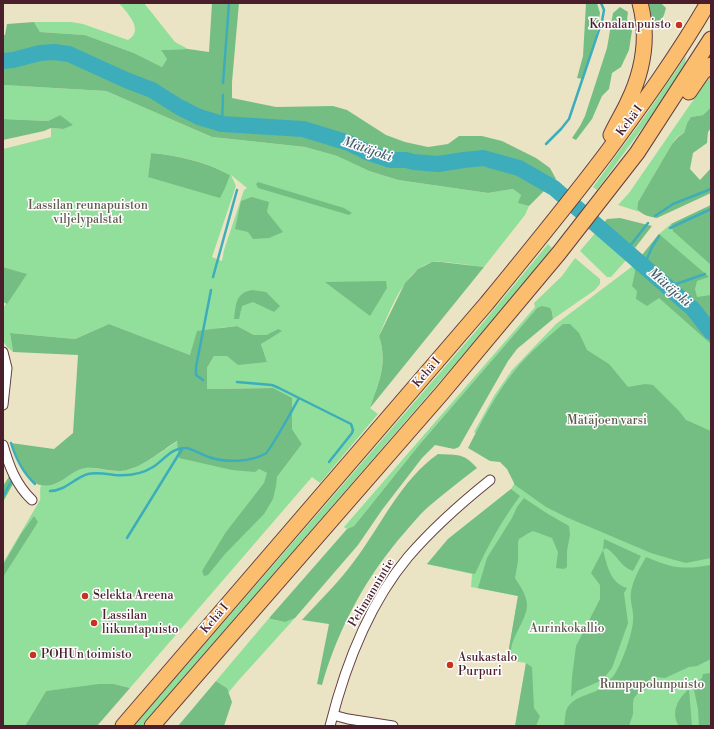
<!DOCTYPE html>
<html>
<head>
<meta charset="utf-8">
<style>
	body { margin:0 }
	#map { position:relative; width:714px; height:729px; overflow:hidden; background:#ebe4c4; font-family:"Libre Bodoni",serif }
	canvas { display:block }
	.frame { position:absolute; inset:0; border:4px solid #4a1f2b; pointer-events:none }
</style>
</head>
<body>
<div id="map">
<canvas width="714" height="729"></canvas>
<div class="frame"></div>
</div>
<script>
const c = document.querySelector('canvas').getContext('2d');
c.lineJoin = 'round';
function fillPath(path, color) { c.fillStyle = color; c.fill(path, 'evenodd'); }
function trace(path, color, width, dash) { c.strokeStyle = color; c.lineWidth = width; c.lineCap = dash ? 'butt' : 'round'; c.setLineDash(dash || []); c.stroke(path); }
function write(font, color, halo, rows, align = 'center') {
  c.font = font + ' "Libre Bodoni",serif'; c.lineWidth = 3; c.setLineDash([]); c.textBaseline = 'middle'; c.strokeStyle = halo; c.fillStyle = color; for (const [text, x, y, turn = 0] of rows) {
    c.save(); c.translate(x, y); c.rotate((+turn || 0) * Math.PI / 180); c.textAlign = isNaN(turn) ? turn : align; if (halo) c.strokeText(text, 0, 0); c.fillText(text, 0, 0); c.restore();
  }
}
fillPath(new Path2D(`
	M119,3H144L175,42L188,49L161,50L167,59L162,67L134,53L85,35L40,32L34,22H71L83,24L128,40C145,30 127,13 119,3Z
	M686,56L685,64L649,119L597,190L593,187L645,116Z
	M711,76V107L703,115L691,117L687,123L684,133L677,137L672,144L638,202L637,209L640,212L618,205L629,193L705,83Z
	M3,85L106,91L212,137L305,147L337,156L369,171L398,180L488,193L513,189L521,195L519,203L529,206L525,215L484,267C470,266 448,261 435,262C406,265 389,313 379,336C388,365 379,381 370,408L378,414L320,483L312,477L130,688L114,684L46,691L25,726H3V563L40,500C41,495 39,491 41,485C57,487 66,474 80,469C93,465 107,472 120,471C139,470 162,451 178,441L259,469L277,477L302,444L292,429L273,388L207,389V368L214,356H227L267,362L261,344L278,329L266,335H254L237,326L219,328L190,355L109,324L75,339L10,333L13,352L7,347L3,341V308L26,274L3,267V149L51,137V128L63,129L60,115L48,121L3,119ZM151,153C177,155 207,162 230,175L148,177ZM231,175L247,188L244,190L224,250L222,261L212,257L236,186Z
	M711,205V726H515L526,663L507,660L518,596L471,587L472,574L427,564L448,539L511,489L519,476L500,453L474,432L494,396L512,370L556,324L634,265L659,234L671,224Z
	M597,231L629,257L611,277H607L580,251Z
	M548,244L552,248L512,298L142,726H134L476,331Z
	M575,258L600,279V284L595,290L553,319L552,312L537,308L419,445L354,526L347,529L344,527L535,307L534,303L562,276Z
	M270,617V619C280,622 286,622 295,618L238,681L228,693L227,688L216,681Z`), '#92df9b');
fillPath(new Path2D(`
	M212,3H239L232,82V98L276,107L333,106L347,110L386,135L405,142L428,147L448,144L459,136H482L502,141L536,158L550,168L556,179L529,206L518,203L521,195L513,189L488,193L398,180L369,171L337,156L305,147L212,137L106,91L3,85V35H5L7,24L34,22L40,32L85,35L134,53L162,67L167,59L161,50L188,49L209,52Z
	M586,3H597L600,13L596,37L583,79L577,78L583,56Z
	M648,3H661L666,8L664,15L658,26L654,23H651L649,17Z
	M620,7L628,12L627,19L632,31L629,50L621,67L612,73L609,89L602,96L592,119L576,140L572,138L580,126L585,116L607,48L613,13Z
	M711,107V128L708,132L707,143L693,153L690,169L700,180L711,168V193L657,218C650,217 642,215 637,209L638,202L672,144L678,137L684,133L687,123L691,117L703,115Z
	M60,115L73,125L63,129L51,128L44,131L3,140V119L48,121Z
	M151,153C177,155 206,162 230,175L225,188L220,198L148,177Z
	M258,182L344,208L352,213L349,215L258,188L256,184Z
	M252,197L269,202L267,212L283,232L269,238L253,239L248,232L235,229L241,201Z
	M711,205V265L673,231L671,224Z
	M620,218L652,226L635,248L603,224L607,219Z
	M659,234L709,277L697,281L695,289L697,297L711,295V344L659,298L647,306L636,299L637,291L632,286L635,272L634,265Z
	M432,262H441L484,267L370,408C379,381 388,365 379,336L405,283L418,269Z
	M3,267L27,274L7,304L3,302Z
	M386,281L387,288L370,316L325,282Z
	M252,290L266,292L280,306L274,312L253,302L242,306L239,319H234C236,305 235,293 252,290Z
	M542,306L550,308L552,312L553,319L517,349L508,361L459,447L454,449L435,445L422,458L382,510L358,545L295,618L285,622L270,619V617L347,529L354,526L419,445L537,308Z
	M109,324L190,355L197,331L237,326L254,335H266L278,329L282,331L261,344L267,362L238,365L227,356H214L207,368V389L273,388L292,398V429L302,444L277,477L276,486L273,499L264,514L225,554L208,575L204,576L202,571L226,532L264,483L267,473L259,469L255,472L232,470L179,458L177,441C161,451 141,469 121,471C108,472 94,465 81,469C71,472 64,481 54,484C28,493 18,462 11,443L54,449L73,433L78,355L13,352L10,333L75,339Z
	M563,324H570L579,333L587,350L609,364L628,387L645,384L653,385L679,411L686,420L711,431V558L686,563L671,559L651,553L566,517L546,507L515,485L507,469L500,462L490,461L468,448C482,421 496,393 516,369C530,352 547,338 563,324Z
	M438,454C458,455 464,453 477,468C460,481 443,494 427,508C419,515 413,523 406,531C367,575 338,628 322,685L317,684L329,624L302,620C320,600 340,581 355,560C382,524 401,480 438,454Z
	M10,475L13,484L3,502V486Z
	M511,489L520,496C502,520 487,547 475,574L427,564L448,539Z
	M524,498L548,514L569,526L570,535L567,551V567L564,569L556,568L558,552L552,538L533,531L527,534L519,539L518,542V561L515,578C520,586 526,594 527,604C528,621 504,644 513,659L512,661L507,660L518,596L478,588L487,558L512,518L517,507Z
	M34,516L38,522L3,577V565L21,534Z
	M604,539L641,556L633,571C620,567 617,554 606,548L603,550C607,565 610,583 627,588L624,593L628,623L612,668L604,678L598,682L577,691L571,697L572,677L576,646L600,599V585L591,573L603,550Z
	M646,557C673,568 681,570 711,565V659L697,666L689,667L665,678L654,677L648,681L634,698L633,703V714L629,726H564C565,721 565,715 566,711C571,698 585,696 596,691C603,687 612,679 616,672C623,660 635,628 633,614C632,604 629,598 632,587C635,576 641,566 646,557Z
	M526,663L532,667L534,708L540,716L536,726H515Z
	M711,673V726H699L698,709L693,685L702,678L703,674Z
	M216,681L227,688L232,702L224,726H178Z
	M99,684H114L130,688L97,726H25L46,691Z
	M689,689L692,726H679C670,713 678,698 689,689Z`), '#75be83');
trace(new Path2D(`
	M223,83L229,3
	M222,124L223,95
	M247,132L248,126
	M546,144L561,129L569,119L602,21L604,10L601,3
	M655,216L673,204L711,189
	M670,228L711,209
	M626,251L648,223
	M644,266L652,247L659,236
	M213,277L237,190
	M667,288L676,284L705,274
	M203,380L196,375V367L211,290
	M237,382L272,385L279,388L351,424L353,430L352,433L329,462
	M11,443C16,459 23,473 35,484
	M50,491C65,491 74,478 88,474C97,472 106,474 115,475C128,476 142,474 153,467C164,460 172,447 186,448C194,449 201,455 209,457C226,463 249,462 265,454C269,453 295,405 299,398
	M3,496L11,482
	M127,538L182,449`), '#3eadbb', 2.5);
trace(new Path2D(`
	M3,61L13,60L40,53L54,52L69,54L126,80L152,90L179,107L199,117L222,124L303,129L349,143L369,153L390,160H406L414,162L438,164L464,160L483,158L519,168L554,188L693,309L711,332`), '#3eadbb', 16);
const minor = new Path2D(`
	M3,352L7,368L3,405
	M3,445C9,466 16,485 32,500
	M333,715L348,719L393,726
	M330,726C345,666 368,605 408,557C433,528 460,504 490,480`);
const trunk = new Path2D(`
	M689,92L702,73L711,65
	M611,135C616,124 623,113 628,102C643,71 649,37 640,3
	M123,726L487,303C528,253 569,203 608,151C643,103 678,55 708,3
	M152,726L442,393L559,253L637,153L711,39`);
trace(minor, '#623d42', 11);
trace(trunk, '#623d42', 17);
trace(minor, '#fff', 9);
trace(trunk, '#fbbe6e', 15);
for (const [x, y, r, color] of [
	[679,25,4,"#c8321e"],
	[85,596,4,"#c8321e"],
	[94,623,4,"#c8321e"],
	[33,655,4,"#c8321e"],
	[450,665,4,"#c8321e"]
]) { const dot = new Path2D(); dot.arc(x, y, r, 0, 2 * Math.PI); c.fillStyle = color; c.fill(dot); trace(dot, '#fff', 1.5); }
write('12px', '#4a1f2b', '#fff', [
	["Konalan puisto",671,25,"right"],
	["Selekta Areena",93,596],
	["Lassilan",102,616],
	["liikuntapuisto",102,630],
	["POHUn toimisto",41,655],
	["Asukastalo",458,658],
	["Purpuri",458,672]
], 'left');
write('12px', '#4a1f2b', '#fff', [
	["Kehä I",630,121,-53],
	["Kehä I",427,373,-49],
	["Pelimannintie",372,593,-59],
	["Kehä I",215,619,-49]
]);
write('12px', '#60594d', '#fff', [
	["Lassilan reunapuiston",88,206],
	["viljelypalstat",88,220],
	["Mätäjoen varsi",607,421],
	["Aurinkokallio",567,629],
	["Rumpupolunpuisto",652,685]
]);
write('italic 13px', '#455f6c', '#fff', [
	["Mätäjoki",367,150,19],
	["Mätäjoki",669,288,41]
]);
</script>
</body>
</html>
